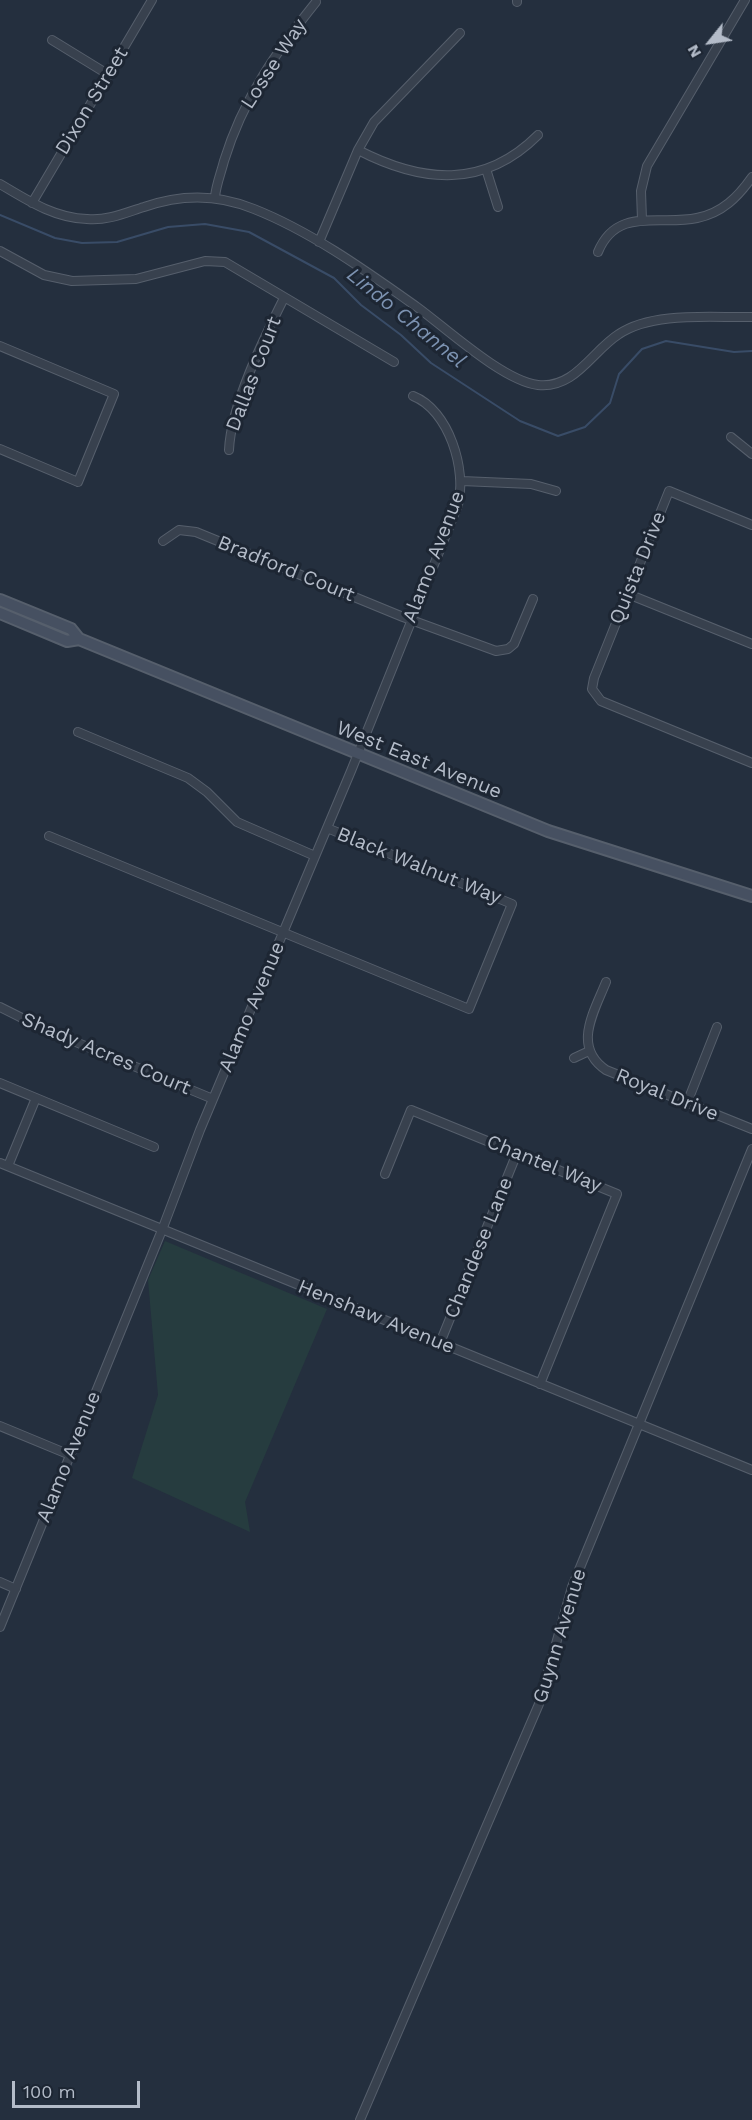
<!DOCTYPE html>
<html>
<head>
<meta charset="utf-8">
<style>
	body { margin:0 }
	#map { position:relative; width:752px; height:2120px; overflow:hidden; background:#242f3e; font-family:"Work Sans",sans-serif }
	canvas { display:block }
	.north { position:absolute; left:680px; top:12px; width:60px; height:60px; -webkit-text-stroke:4px #1d2633; paint-order:stroke; rotate:240deg; font-size:16px; font-weight:700; line-height:24px; text-align:center; color:#b4bcc9 }
	.north::after { content:''; display:block; margin:auto; width:21px; height:27px; background:#b4bcc9; clip-path:polygon(50% 0,100% 100%,50% 72%,0 100%) }
	.scale { position:absolute; left:12px; top:2081px; width:128px; height:27px; box-sizing:border-box; border:3px solid #b4bcc9; border-top:0; padding-left:8px; font-size:18px; line-height:21px; white-space:nowrap; color:#b4bcc9; -webkit-text-stroke:4px #1d2633; paint-order:stroke }
</style>
</head>
<body>
<div id="map">
<canvas width="752" height="2120"></canvas>
<div class="north">N</div>
<div class="scale">100 m</div>
</div>
<script>
const c = document.querySelector('canvas').getContext('2d');
c.lineJoin = 'round';
function fillPath(path, color) { c.fillStyle = color; c.fill(path, 'evenodd'); }
function trace(path, color, width, dash) { c.strokeStyle = color; c.lineWidth = width; c.lineCap = dash ? 'butt' : 'round'; c.setLineDash(dash || []); c.stroke(path); }
function write(font, color, halo, rows, align = 'center') {
  c.font = font + ' "Work Sans",sans-serif'; c.lineWidth = 6; c.setLineDash([]); c.textBaseline = 'middle'; c.strokeStyle = halo; c.fillStyle = color; for (const [text, x, y, turn = 0] of rows) {
    c.save(); c.translate(x, y); c.rotate((+turn || 0) * Math.PI / 180); c.textAlign = isNaN(turn) ? turn : align; if (halo) c.strokeText(text, 0, 0); c.fillText(text, 0, 0); c.restore();
  }
}
fillPath(new Path2D(`
	M165,1241L327,1309L245,1502L250,1532L132,1478L158,1395L148,1280Z`), '#263c3f');
trace(new Path2D(`
	M0,215L55,238L82,243L117,242L168,227L205,224L249,232L334,278L361,305L401,335L431,363L520,421L558,436L585,427L610,403L619,374L642,349L666,341L734,352L752,351`), '#394c67', 2);
const minor = new Path2D(`
	M517,2V0
	M52,40L109,75
	M358,150C422,183 484,189 538,135
	M486,169L498,207
	M0,184C27,200 54,218 87,219C107,221 125,213 144,207C181,194 218,194 254,209C312,232 366,271 417,307C446,328 503,381 538,385C575,389 592,351 619,334C653,311 713,318 752,317
	M215,197C216,185 221,173 224,161C243,99 276,52 316,2
	M32,203L152,0
	M642,220L641,191L647,166L745,0
	M319,242L358,150L374,122L460,33
	M0,251L44,275L72,281L136,279L205,261L225,262L394,362
	M598,252C617,206 660,226 697,218C722,213 738,197 752,177
	M0,346L114,394L78,482L0,449
	M731,437L752,454
	M229,450C231,405 263,340 284,298
	M462,481L531,484L556,491
	M752,525L669,491L594,678L592,689L601,701L752,763
	M163,541L179,530L196,532L403,617L496,651L508,649L514,644L533,599
	M628,594L752,644
	M78,732L188,778L207,792L237,822L315,856
	M49,836L469,1009L512,904L327,828
	M606,982C594,1012 572,1047 606,1070L752,1129
	M0,1007L42,1028L213,1099
	M574,1058L589,1051
	M0,1083L154,1147
	M687,1103L717,1027
	M0,1163L752,1470
	M8,1166L36,1098
	M385,1174L411,1110L617,1194L540,1384
	M440,1343L517,1153
	M0,1426L70,1455
	M0,1582L16,1589
	M0,1627L162,1230L200,1130L351,771L458,505C467,470 449,410 413,396
	M360,2120L539,1704L572,1587L752,1149`);
const secondary = new Path2D(`
	M0,600L71,629L79,639L548,831L752,896
	M0,613L67,641L79,639`);
trace(minor, '#565f6c', 10);
trace(secondary, '#565f6c', 14);
trace(minor, '#38414e', 8);
trace(secondary, '#465061', 10);
write('20px', '#b4bcc9', '#1d2633', [
	["Losse Way",274,64,-57],
	["Dixon Street",92,101,-59],
	["Dallas Court",254,374,-69],
	["Alamo Avenue",434,557,-69],
	["Quista Drive",638,568,-68],
	["Bradford Court",286,569,22],
	["West East Avenue",419,760,22],
	["Black Walnut Way",419,866,22],
	["Alamo Avenue",252,1007,-67],
	["Shady Acres Court",106,1054,23],
	["Royal Drive",667,1095,22],
	["Chantel Way",544,1164,22],
	["Chandese Lane",479,1248,-68],
	["Henshaw Avenue",376,1317,22],
	["Alamo Avenue",69,1457,-68],
	["Guynn Avenue",560,1636,-73]
]);
write('italic 21px', '#7c92b1', '#1d2633', [
	["Lindo Channel",406,318,39]
]);
</script>
</body>
</html>
